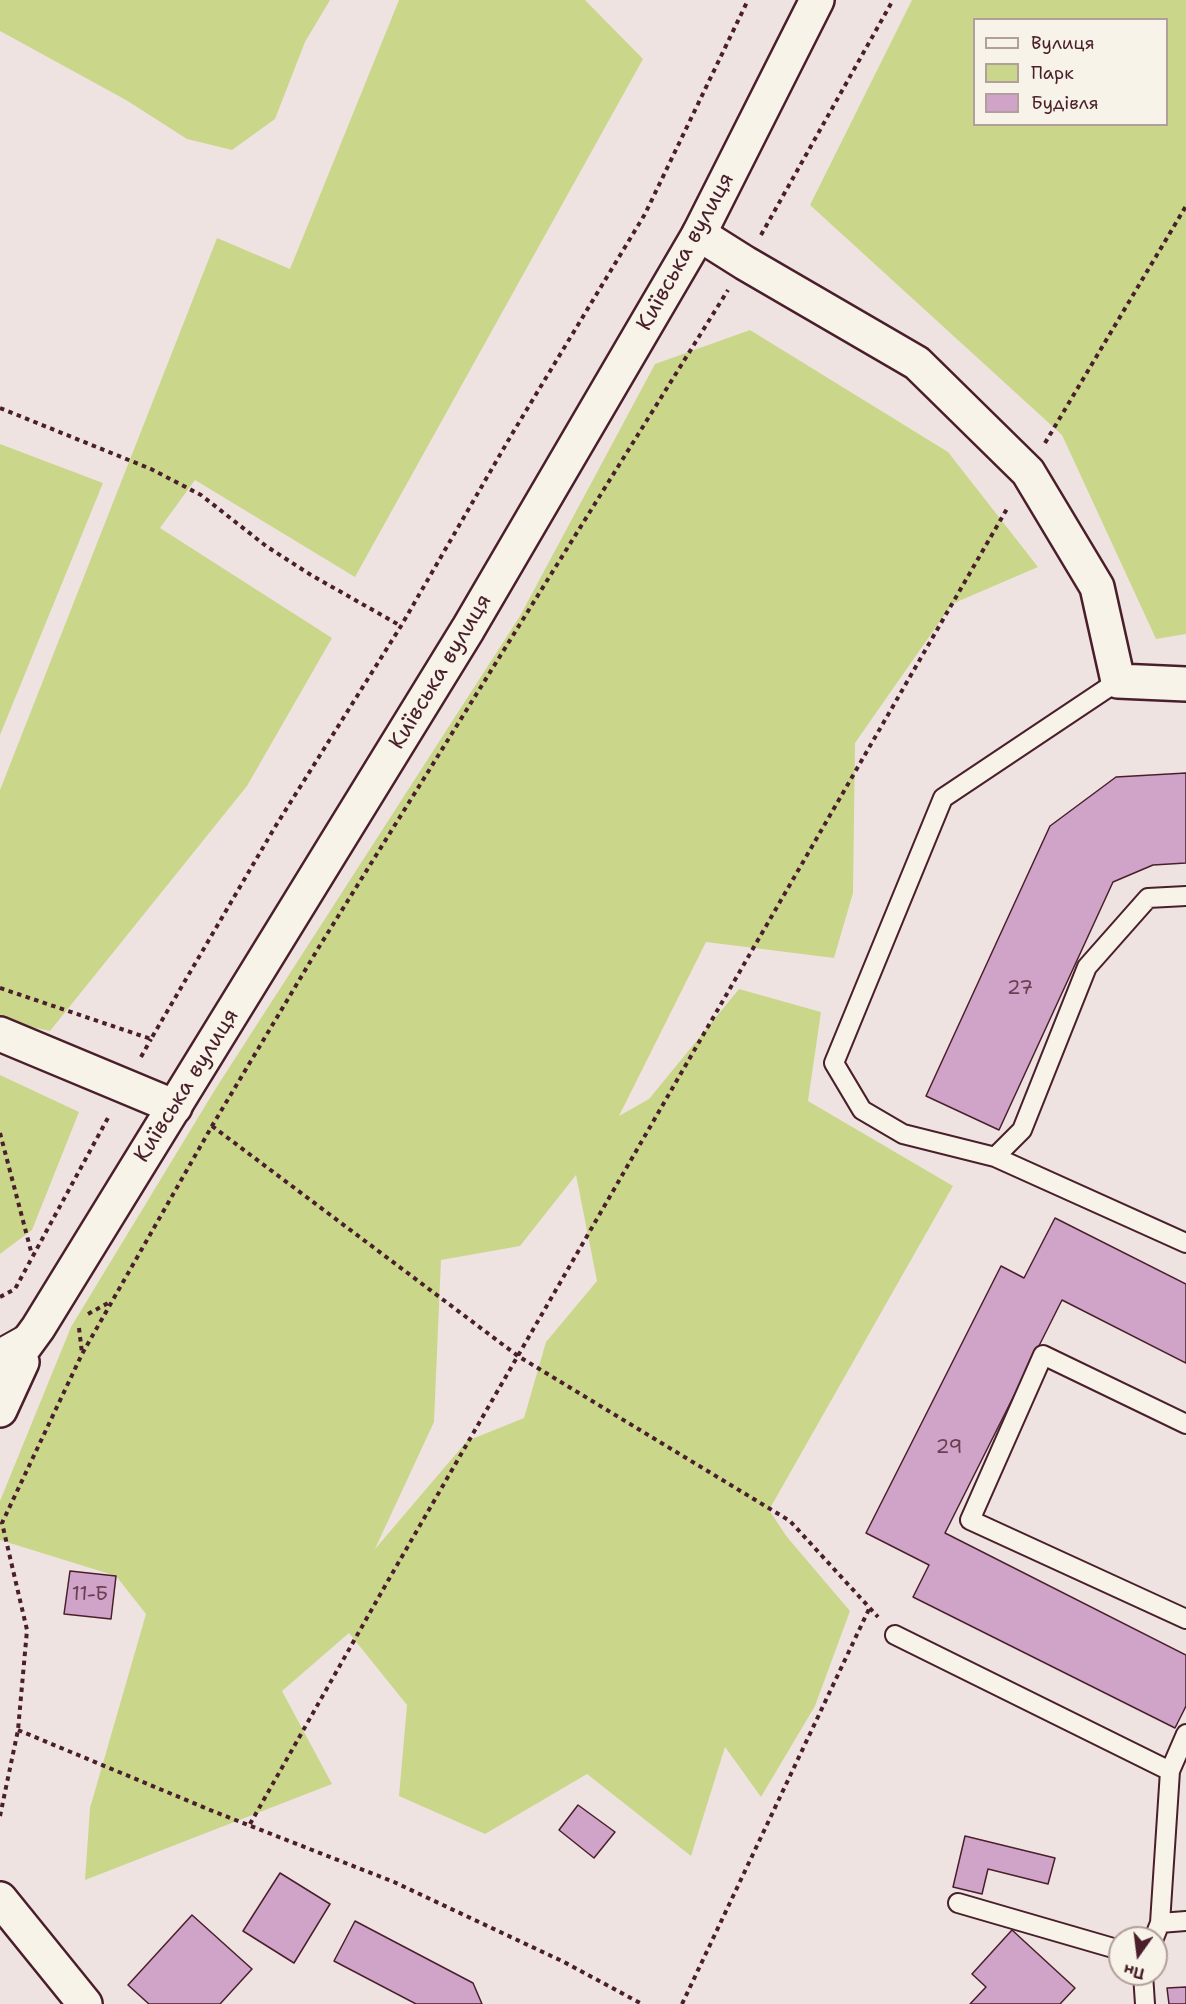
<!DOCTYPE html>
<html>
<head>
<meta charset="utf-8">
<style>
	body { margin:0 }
	#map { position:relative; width:1186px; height:2004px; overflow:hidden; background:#efe3e2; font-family:"Shantell Sans",sans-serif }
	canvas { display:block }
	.legend { position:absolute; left:973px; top:18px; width:195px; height:108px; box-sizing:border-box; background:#f7f3e8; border:2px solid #b29e9c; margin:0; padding:8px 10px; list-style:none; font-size:18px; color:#4a1f2b }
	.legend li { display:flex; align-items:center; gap:12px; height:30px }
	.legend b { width:30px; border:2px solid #b29e9c }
	.north { position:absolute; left:1108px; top:1926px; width:60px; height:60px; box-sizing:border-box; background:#f7f3e8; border:2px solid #b29e9c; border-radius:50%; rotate:194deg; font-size:16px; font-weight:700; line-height:24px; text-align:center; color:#4a1f2b }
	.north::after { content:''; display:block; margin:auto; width:21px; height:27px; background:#4a1f2b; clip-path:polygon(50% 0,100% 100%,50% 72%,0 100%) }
</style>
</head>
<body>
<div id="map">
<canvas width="1186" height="2004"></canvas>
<ul class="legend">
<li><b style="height:8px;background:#f7f3e8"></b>Вулиця</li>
<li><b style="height:16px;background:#cad78b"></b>Парк</li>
<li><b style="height:16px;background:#cfa4c8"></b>Будівля</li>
</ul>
<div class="north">Пн</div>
</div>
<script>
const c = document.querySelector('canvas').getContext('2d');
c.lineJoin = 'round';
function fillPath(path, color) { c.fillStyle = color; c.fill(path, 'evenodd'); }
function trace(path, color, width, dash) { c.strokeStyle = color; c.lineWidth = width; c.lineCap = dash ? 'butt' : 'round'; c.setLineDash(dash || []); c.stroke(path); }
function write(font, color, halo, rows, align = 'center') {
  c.font = font + ' "Shantell Sans",sans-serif'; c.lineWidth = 4.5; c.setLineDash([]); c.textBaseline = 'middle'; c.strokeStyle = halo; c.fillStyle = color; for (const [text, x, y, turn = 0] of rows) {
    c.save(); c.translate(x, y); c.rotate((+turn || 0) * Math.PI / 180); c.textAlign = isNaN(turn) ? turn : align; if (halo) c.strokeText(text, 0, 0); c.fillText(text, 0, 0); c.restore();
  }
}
fillPath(new Path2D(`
	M0,0H330L305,42L275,119L232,150L187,139L126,100L0,31Z
	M399,0H585L643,59L355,577L195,480L160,528L332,638L247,786L50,1031L0,1020V790L217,238L290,269Z
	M912,0H1186V634L1156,639L1062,435L810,205ZM974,20H1166V124H974Z
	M750,330L948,452L1038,567L952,604L855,743L853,893L834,958L706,942L619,1116L649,1099L739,989L821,1012L808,1101L953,1186L769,1510L787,1537L850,1611L815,1706L761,1797L725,1747L691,1856L587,1774L485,1834L399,1796L407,1705L349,1633L282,1691L332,1784L85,1880L90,1808L146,1614L116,1576L0,1540V1501L71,1327L216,1088L520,616L655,364ZM576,1175L597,1281L546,1342L524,1418L467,1441L375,1549L434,1422L441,1260L520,1246Z
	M0,444L103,483L0,735Z
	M0,1075L79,1112L32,1230L0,1254Z`), '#cad78b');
const building = new Path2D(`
	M1186,773V863L1153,865L1113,882L999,1130L926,1096L1050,826L1116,777Z
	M1055,1218L1186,1284V1363L1062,1300L945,1533L1186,1655V1706L1175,1728L913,1597L929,1565L866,1533L1001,1266L1024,1278Z
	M70,1571L116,1576L111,1619L64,1614Z
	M578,1805L615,1832L594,1858L559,1830Z
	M965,1836L1055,1858L1048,1884L988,1869L982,1894L953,1887Z
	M280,1873L330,1904L294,1963L243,1931Z
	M192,1915L252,1969L220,2004H149L128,1985Z
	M355,1921L473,1983L482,2004H416L334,1961Z
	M1012,1930L1075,1988L1060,2004H970L986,1987L972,1974Z
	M1186,1987V2004H1169L1167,1988Z`);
fillPath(building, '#cfa4c8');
trace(building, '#4a1f2b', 1.5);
const lane = new Path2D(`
	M1118,681L943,798L834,1063L862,1110L903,1134L995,1157L1022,1130L1087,967L1148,898L1186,896
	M995,1157L1186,1243
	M0,1348L25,1334
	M1186,1424L1043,1355L970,1520L1186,1619
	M895,1635L1170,1771
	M958,1903L1120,1950
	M1160,1923L1186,1921
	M1154,1938L1160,1923L1170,1771L1186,1734
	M1143,1974L1145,2004`);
const street = new Path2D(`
	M699,234L745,263L917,363L1028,472L1097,587L1118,681L1186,684
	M0,1034L175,1107
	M0,1899L85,2004`);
const secondary = new Path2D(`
	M0,1380L38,1328L468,629L699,234L817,0
	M0,1410L22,1362`);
trace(lane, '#4a1f2b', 22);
trace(street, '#4a1f2b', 38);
trace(secondary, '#4a1f2b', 38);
trace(new Path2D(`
	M761,235L893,0
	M0,408L151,469L201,495L266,546L311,575L401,626
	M1045,443L1186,206
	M0,988L151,1039L275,827L401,626L512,434L645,214L748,0
	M141,1057L151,1039
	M212,1126L518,1356L790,1521L878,1617
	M0,1133L32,1255
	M0,1297L15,1289L109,1116
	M88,1314L110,1302
	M79,1328L82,1353
	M18,1730L215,1812L394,1882L564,1962L642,2004
	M0,1816L18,1730L27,1630L2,1523L82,1354L212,1126L319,947L728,290
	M250,1824L389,1579L1008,507
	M682,2004L870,1607`), '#4a1f2b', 4, [4.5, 4.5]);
trace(lane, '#f7f3e8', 18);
trace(street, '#f7f3e8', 33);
trace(secondary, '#f7f3e8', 33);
write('20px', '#6b4052', null, [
	["27",1020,989],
	["29",949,1448],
	["11-Б",90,1595]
]);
write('22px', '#4a1f2b', '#f7f3e8', [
	["Київська вулиця",686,252,-61],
	["Київська вулиця",441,672,-59],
	["Київська вулиця",187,1086,-58]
]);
</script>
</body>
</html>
